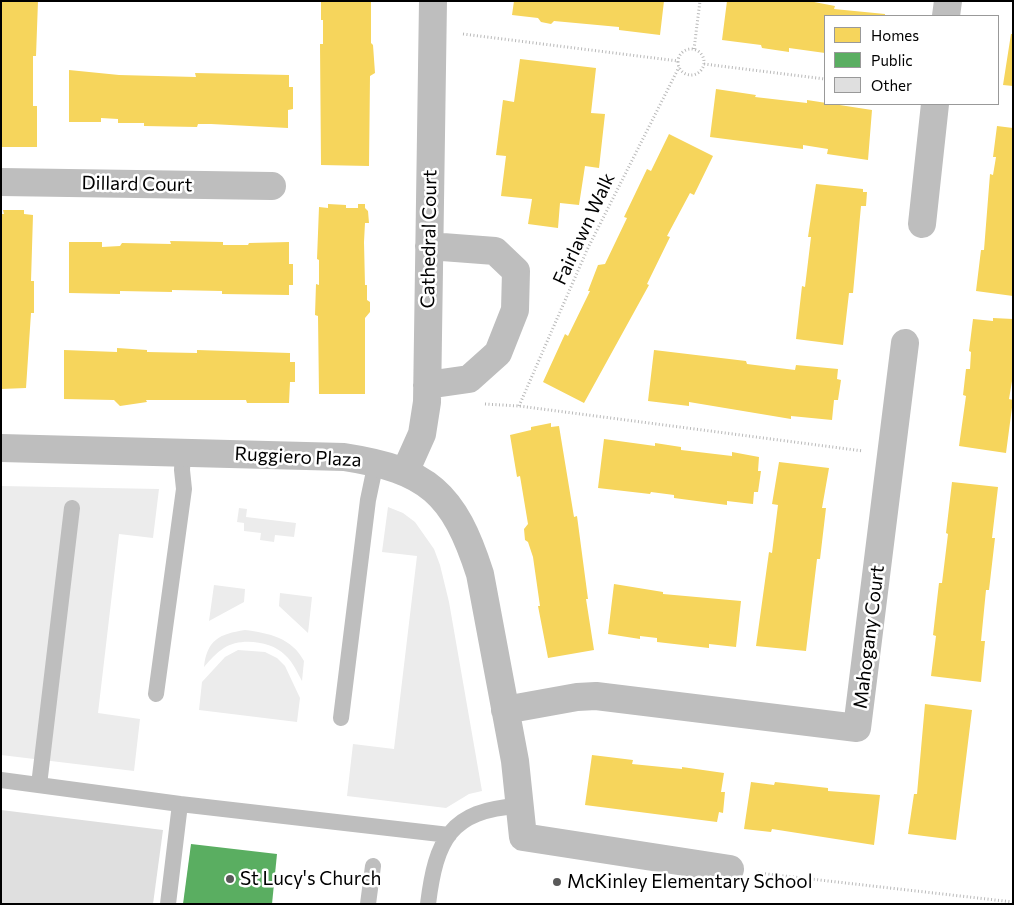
<!DOCTYPE html>
<html>
<head>
<meta charset="utf-8">
<style>
	body { margin:0 }
	#map { position:relative; width:1014px; height:905px; overflow:hidden; background:#fff; font-family:Commissioner,sans-serif }
	canvas { display:block }
	.frame { position:absolute; inset:0; border:2px solid #000; pointer-events:none }
	.legend { position:absolute; left:824px; top:15px; width:175px; height:90px; box-sizing:border-box; background:#fff; border:1px solid #999; margin:0; padding:6px 9px; list-style:none; font-size:15px; color:#000 }
	.legend li { display:flex; align-items:center; gap:10px; height:25px }
	.legend b { width:25px; border:1px solid #999 }
</style>
</head>
<body>
<div id="map">
<canvas width="1014" height="905"></canvas>
<div class="frame"></div>
<ul class="legend">
<li><b style="height:14px;background:#f6d55c"></b>Homes</li>
<li><b style="height:14px;background:#5aae61"></b>Public</li>
<li><b style="height:14px;background:#dfdfdf"></b>Other</li>
</ul>
</div>
<script>
const c = document.querySelector('canvas').getContext('2d');
c.lineJoin = 'round';
function fillPath(path, color) { c.fillStyle = color; c.fill(path, 'evenodd'); }
function trace(path, color, width, dash) { c.strokeStyle = color; c.lineWidth = width; c.lineCap = dash ? 'butt' : 'round'; c.setLineDash(dash || []); c.stroke(path); }
function write(font, color, halo, rows, align = 'center') {
  c.font = font + ' Commissioner,sans-serif'; c.lineWidth = 5; c.setLineDash([]); c.textBaseline = 'middle'; c.strokeStyle = halo; c.fillStyle = color; for (const [text, x, y, turn = 0] of rows) {
    c.save(); c.translate(x, y); c.rotate((+turn || 0) * Math.PI / 180); c.textAlign = isNaN(turn) ? turn : align; if (halo) c.strokeText(text, 0, 0); c.fillText(text, 0, 0); c.restore();
  }
}
fillPath(new Path2D(`
	M1,486L159,489L153,538L119,534L98,713L140,719L134,771L1,755Z
	M388,507L403,513L415,522L434,549L440,565L449,602L482,791L469,794L446,808L347,796L353,744L394,749L417,556L382,552Z
	M239,508L247,509L246,517L296,523L294,537L275,535L274,542L260,540L261,533L244,531V523L237,522Z
	M214,585L245,589L244,602L209,621Z
	M280,593L312,597L308,633L279,606Z
	M245,630C269,633 292,638 304,661L302,681C297,672 293,662 285,655C272,641 240,637 224,648C216,653 210,660 204,667C207,640 219,634 245,630Z
	M238,650L265,652L277,658L285,666L300,698L297,722L199,710L202,682L225,657Z`), '#ececec');
fillPath(new Path2D(`
	M1,1H38L36,56H33V106H37V147H1Z
	M321,1H371V43L373,45L375,73L370,76L369,166L321,165L320,44H323V20H321Z
	M514,1H664L660,35L619,30V27L554,21L551,24L541,22L538,18L512,15Z
	M727,1H809L835,6L834,9L885,14V16H825V53L789,48V52L762,48L761,45L722,40Z
	M1011,34H1013V86L1003,85Z
	M520,59L596,68L591,113L605,114L599,168L585,166L579,205L560,203L558,228L528,224L532,199L501,196L506,156L496,155L503,100L514,102Z
	M69,70L119,75L196,77L195,73L289,75V87H293V109L288,110V128L211,124H198L197,127L144,126V123H118V119L101,118V122H69Z
	M716,89L756,95L755,97L807,103V100L872,110L868,160L827,154L828,149L803,145V149L710,137Z
	M997,126L1013,128V296L976,291L981,250H984L990,174L993,175L996,157H993Z
	M669,134L713,156L694,195L690,193L667,236L670,237L647,284L649,285L584,403L543,382L565,334L568,336L590,291H588L598,265L605,264L627,218L624,217L647,169L651,171Z
	M816,184L863,189V192H867L866,206H861L853,293H849L843,345L796,339L802,286L805,287L811,237H808Z
	M328,204L346,205V208H358V204H365V208L368,211L369,223H365L364,242L365,285H367V300L370,302V312L365,318V394H319L318,316L315,315L316,284L319,285V260L317,259L319,207L328,208Z
	M3,210H24V214L33,215L31,281H34V313H31L26,388L1,389V214H4Z
	M170,241L223,242V245H248L249,243L289,242V264H293V285H289V295L222,294V291L172,290V292L120,291V294L69,293V242H102V247L120,246L122,243L171,244Z
	M993,318L1013,319V375L1009,399L1013,400L1006,453L959,446L966,396L963,395L966,369H970L971,352L969,351L973,319L993,321Z
	M117,348L147,350V352L197,353V350L290,353V362H295V382H290L289,403H247L246,400H146L147,402L120,406L114,400L64,399V350L117,352Z
	M654,350L746,361L747,364L795,370L796,365L838,369L837,379L841,380L838,400H834L832,420L791,416V419L689,402V406L648,401Z
	M551,423V427L559,426L574,517L577,516L588,599H586L594,650L548,658L538,606H540L533,557L528,542L525,540L524,529L528,524L520,476L517,477L510,435L531,430V427Z
	M604,439L655,446V443L681,447V450L732,456V452L759,457L758,471H761L758,492H754L753,504L727,501V505L674,498V495L651,492L650,494L598,488Z
	M779,462L829,468L822,508H826L820,559H817L806,651L756,646L769,552L772,553L778,505L772,504Z
	M952,482L998,487L992,538H995L989,590H986L981,641H985L981,682L931,676L936,636L933,635L939,583H942L948,534L946,533Z
	M614,584L663,592V594L741,601L736,647L709,644V648L657,642V638L640,636V639L608,634Z
	M925,704L972,710L956,840L908,834L914,794H917Z
	M592,755L633,760L632,764L682,769V767L724,773L721,792H725L723,813L719,812L717,822L585,805Z
	M751,782L774,785L775,782L828,788V791L880,795L874,845L772,829L771,832L744,829Z`), '#f6d55c');
fillPath(new Path2D(`
	M191,844L277,854L272,904H183Z`), '#5aae61');
fillPath(new Path2D(`
	M1,810L163,830L153,904H1Z`), '#dfdfdf');
trace(new Path2D(`
	M463,34L678,61
	M678 62a13 13 0 1 1 26 0a13 13 0 1 1-26 0Z
	M694,49L700,1
	M704,64L825,79
	M485,404L519,406L863,451
	M519,406L587,250L679,67
	M758,873L1013,902`), '#b9b9b9', 3, [1, 2.5]);
trace(new Path2D(`
	M156,694L184,489L182,470L183,452
	M341,718L368,500L376,462
	M1,780L180,804L168,904
	M39,785L72,508
	M180,804L449,835
	M368,904L373,866
	M428,904C436,840 450,810 519,806`), '#bebebe', 16);
trace(new Path2D(`
	M946,16L948,1
	M1,182L272,186
	M922,224L935,104
	M427,385L469,379L498,353L515,310L516,271L495,251L429,246
	M1,448L344,457C428,470 454,493 480,574L515,761L523,837L730,869
	M405,472L422,434L427,402L433,1
	M505,710L577,697L596,696L857,728L905,343`), '#bebebe', 28);
for (const [x, y, r, color] of [
	[230,879,5,"#595959"],
	[557,882,5,"#595959"]
]) { const dot = new Path2D(); dot.arc(x, y, r, 0, 2 * Math.PI); c.fillStyle = color; c.fill(dot); trace(dot, '#fff', 2); }
write('19px', '#000', '#fff', [
	["Dillard Court",137,184,1],
	["Fairlawn Walk",584,229,-65],
	["Cathedral Court",429,239,-89],
	["Ruggiero Plaza",298,457,3],
	["Mahogany Court",869,637,-83]
]);
write('19px', '#000', '#fff', [
	["St Lucy's Church",240,879],
	["McKinley Elementary School",567,882]
], 'left');
</script>
</body>
</html>
